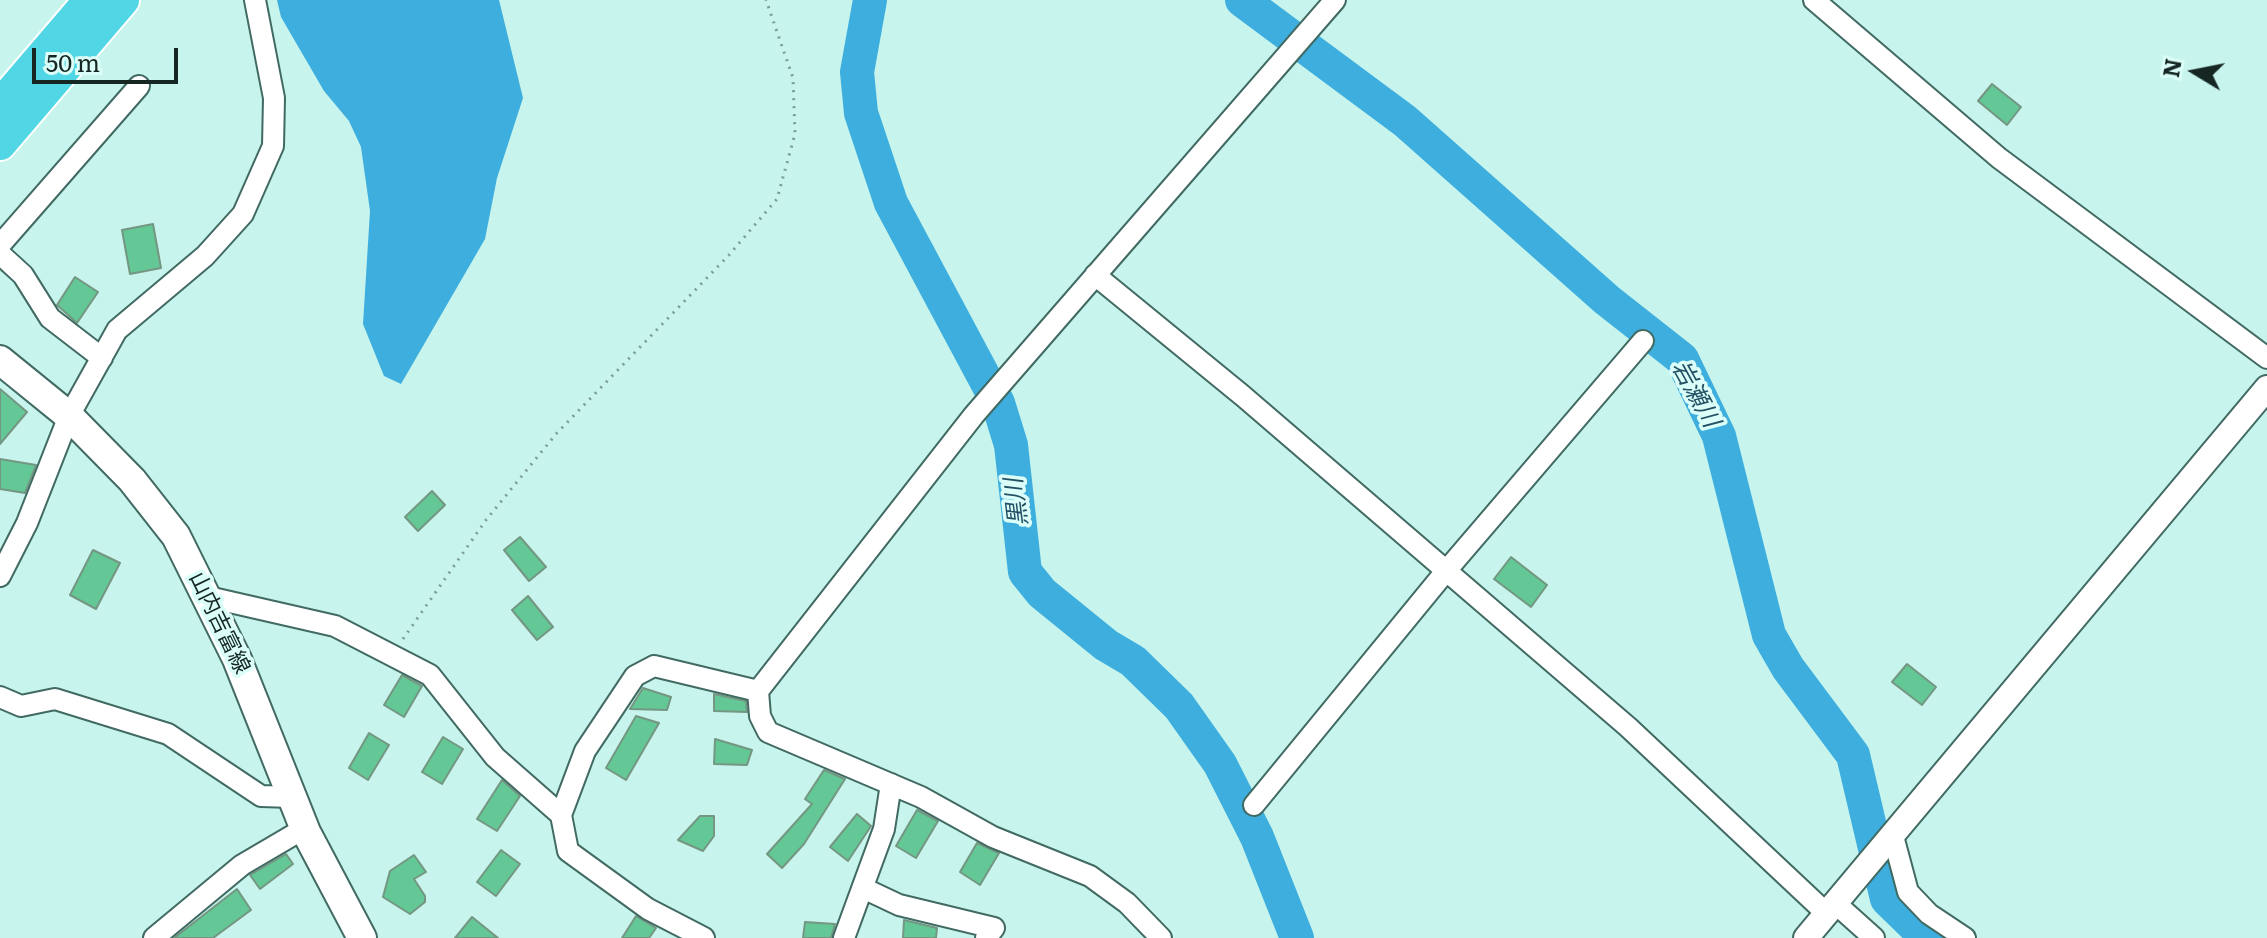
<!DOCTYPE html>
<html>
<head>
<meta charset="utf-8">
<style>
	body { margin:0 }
	#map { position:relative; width:2267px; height:938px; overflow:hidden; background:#c7f4ec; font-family:Literata,serif }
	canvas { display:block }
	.north { position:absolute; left:2155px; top:32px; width:80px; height:80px; -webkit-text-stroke:6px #dbfff8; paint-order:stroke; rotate:280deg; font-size:22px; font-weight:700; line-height:32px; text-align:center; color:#152623 }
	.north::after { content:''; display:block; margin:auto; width:28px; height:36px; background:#152623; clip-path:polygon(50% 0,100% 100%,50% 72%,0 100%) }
	.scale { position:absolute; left:32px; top:48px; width:146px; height:36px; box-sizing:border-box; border:4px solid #152623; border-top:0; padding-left:10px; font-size:24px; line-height:28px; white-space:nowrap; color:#152623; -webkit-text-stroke:6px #dbfff8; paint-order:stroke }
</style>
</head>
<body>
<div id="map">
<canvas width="2267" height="938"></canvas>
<div class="north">N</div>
<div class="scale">50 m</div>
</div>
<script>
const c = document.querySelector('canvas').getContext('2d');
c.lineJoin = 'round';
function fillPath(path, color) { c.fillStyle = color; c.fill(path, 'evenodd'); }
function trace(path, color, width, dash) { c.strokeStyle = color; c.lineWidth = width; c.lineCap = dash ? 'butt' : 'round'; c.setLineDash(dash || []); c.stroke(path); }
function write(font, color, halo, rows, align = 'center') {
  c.font = font + ' Literata,"Noto Sans JP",serif'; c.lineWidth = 7; c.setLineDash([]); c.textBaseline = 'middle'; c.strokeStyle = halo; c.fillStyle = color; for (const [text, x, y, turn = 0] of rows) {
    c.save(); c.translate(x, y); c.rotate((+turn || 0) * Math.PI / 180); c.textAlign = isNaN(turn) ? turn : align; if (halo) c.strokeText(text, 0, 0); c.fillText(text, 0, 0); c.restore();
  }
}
fillPath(new Path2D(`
	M277,0H499L523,98L497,178L485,239L401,384L384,376L363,324L370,211L361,147L349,121L324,91L281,17Z`), '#3daede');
trace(new Path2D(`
	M870,0L857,72L861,113L891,203L998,403L1011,445L1025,572L1042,593L1106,645L1133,661L1179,706L1220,764L1257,837L1297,938
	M1242,0L1405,121L1607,300L1682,359L1719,436L1769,635L1788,668L1853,755L1887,899L1927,938`), '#3daede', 34);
const building = new Path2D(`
	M1992,84L2021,107L2007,125L1978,101Z
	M153,224L161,268L130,274L122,230Z
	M75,277L98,292L77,323L57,305Z
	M0,389L27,412L0,444Z
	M0,459L36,465L25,493L0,489Z
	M432,491L445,505L418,531L405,517Z
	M520,537L546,567L529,581L504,550Z
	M93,550L120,563L96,609L70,595Z
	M1511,557L1547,585L1531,607L1494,579Z
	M528,596L553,627L537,640L512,610Z
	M1907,664L1936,687L1922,705L1892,682Z
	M402,675L422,686L404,717L384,705Z
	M643,688L671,697L667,710L630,709Z
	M714,694L746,701L747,712L714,711Z
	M636,716L659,723L626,780L606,768Z
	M369,733L389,745L368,780L349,768Z
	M443,737L463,749L442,784L422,772Z
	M715,739L752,750L747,765L714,764Z
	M824,770L845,779L804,844L782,868L767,854L812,804L805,799Z
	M502,780L520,796L497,831L477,819Z
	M917,810L938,821L916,858L896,846Z
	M857,814L871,826L848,861L830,847Z
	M700,816H714V836L703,851L678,840Z
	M977,843L999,853L980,885L960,872Z
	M501,850L520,864L496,896L477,882Z
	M286,854L293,864L260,889L250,875Z
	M414,855L426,872L414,879L425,896V902L410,914L383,897L390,871Z
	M237,889L251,910L213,938H174Z
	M636,916L656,928L649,938H622Z
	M472,917L498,938H455Z
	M904,920L937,928L936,938H903Z
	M805,922L835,924L831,938H803Z`);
fillPath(building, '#63c895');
trace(building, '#749682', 2);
const minor = new Path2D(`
	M1814,0L1999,158L2267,358
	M0,245L139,86
	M0,254L23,275L50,318L102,358
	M1095,275L1243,396L1628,727L1826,913
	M0,576L27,523L69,416L117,330L205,256L243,214L273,146L274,98L255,0
	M208,597L335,626L430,675L495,757L561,815
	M758,691L760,716L768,732L921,797L993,837L1090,876L1127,903L1161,938
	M0,697L21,706L55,699L168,734L261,796L292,797
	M1254,805L1446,571L1643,341
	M1893,836L1908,892L1929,914L1965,938
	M863,888L899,905L994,928L986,938
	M1835,903L1874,938
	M154,938L242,865L305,828
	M704,938L648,909L568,851L561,815L585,751L635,676L654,666L758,691L974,415L1335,0
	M844,938L884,829L891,784`);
const tertiary = new Path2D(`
	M1806,938L2267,388`);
const secondary = new Path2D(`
	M0,360L69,416L132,480L176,536L237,659L306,832L362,938`);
const trunk = new Path2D(`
	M0,105L90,0
	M0,144L123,0`);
trace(minor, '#416a63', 24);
trace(tertiary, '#416a63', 28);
trace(secondary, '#416a63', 32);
trace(trunk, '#fff', 36);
trace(new Path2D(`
	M403,639L486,520L556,434L729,255L777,199L795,134L793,78L766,0`), '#7c9d97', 3, [2, 6]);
trace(minor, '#fff', 20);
trace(tertiary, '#fff', 24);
trace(secondary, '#fff', 28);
trace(trunk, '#50d6e4', 32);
write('22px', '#152623', '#dbfff8', [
	["山内吉富線",219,623,64]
]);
write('italic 24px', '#235065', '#dbfff8', [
	["岩瀬川",1695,394,61],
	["黒川",1017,502,-97]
]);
</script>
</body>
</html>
